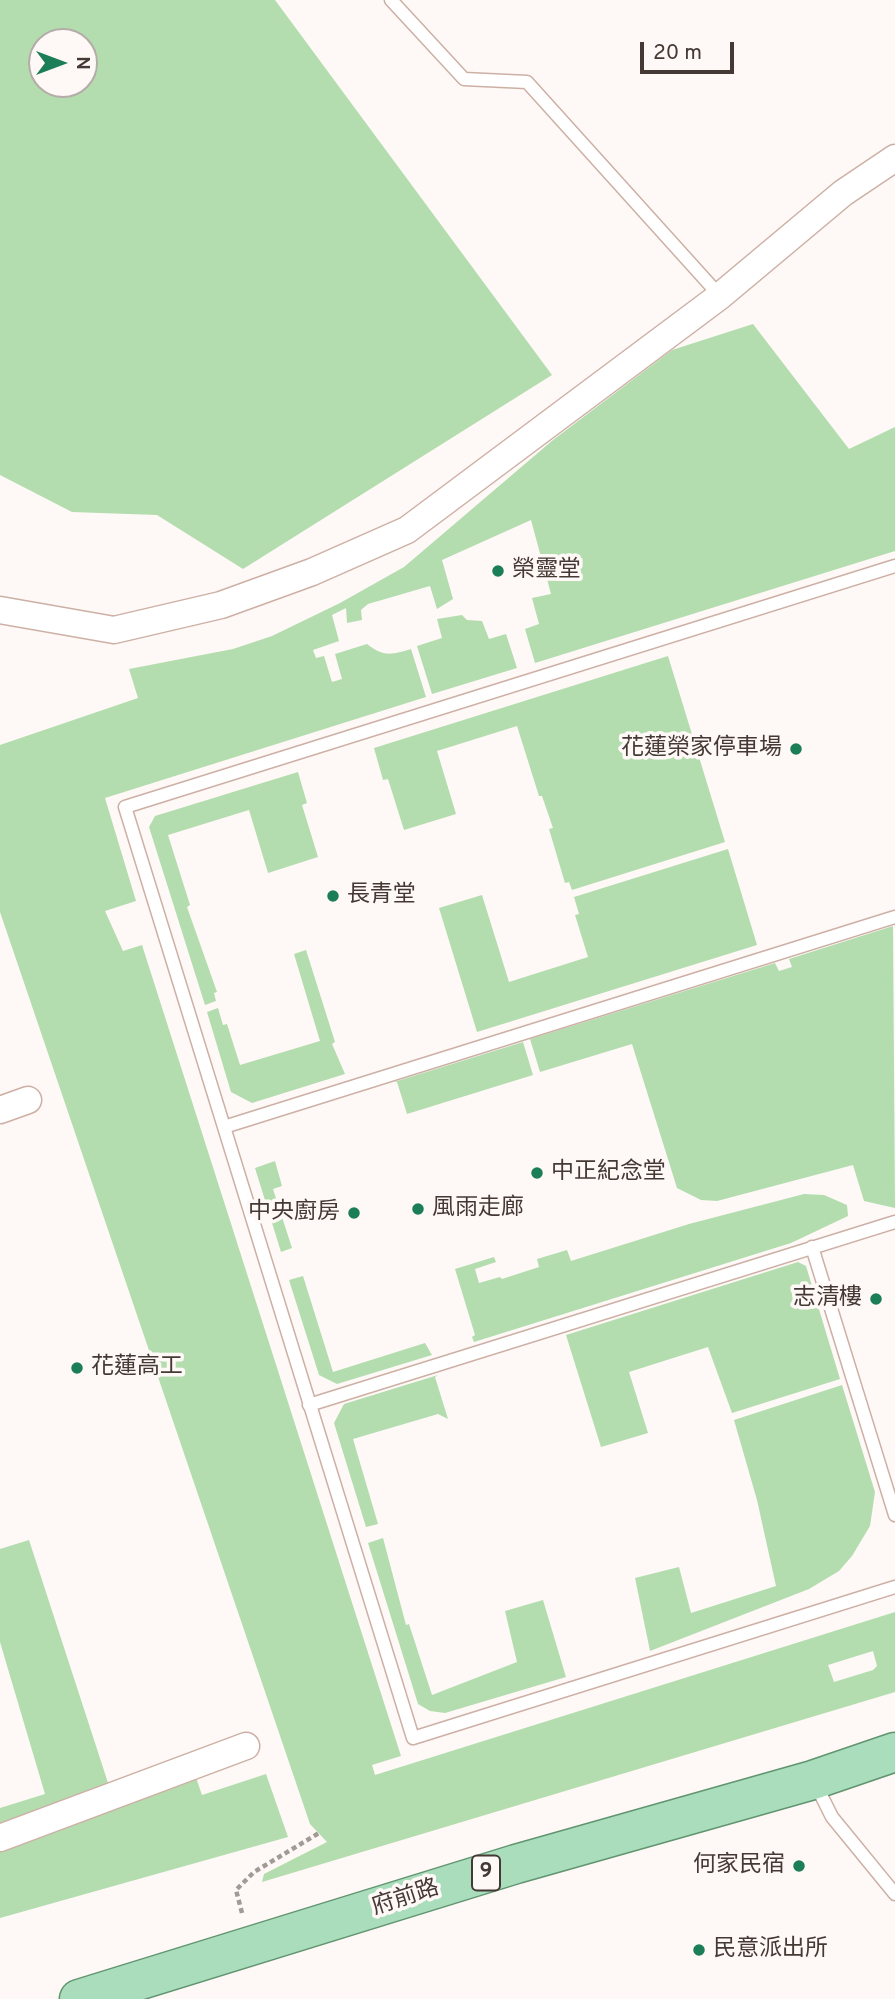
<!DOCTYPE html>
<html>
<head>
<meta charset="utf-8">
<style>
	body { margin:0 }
	#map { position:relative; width:895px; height:1999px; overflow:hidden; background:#fef8f6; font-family:Overpass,sans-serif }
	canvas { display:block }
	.north { position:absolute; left:28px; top:28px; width:70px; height:70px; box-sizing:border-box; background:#fef8f6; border:2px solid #b4aca8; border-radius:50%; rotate:90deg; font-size:19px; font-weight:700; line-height:28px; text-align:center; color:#443934 }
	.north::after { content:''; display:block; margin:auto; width:24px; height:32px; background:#1b7e56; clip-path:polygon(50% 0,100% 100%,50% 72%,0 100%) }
	.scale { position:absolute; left:640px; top:42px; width:94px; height:32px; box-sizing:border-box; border:4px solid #443934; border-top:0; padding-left:9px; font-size:21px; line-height:24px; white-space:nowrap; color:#443934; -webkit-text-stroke:5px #fef8f6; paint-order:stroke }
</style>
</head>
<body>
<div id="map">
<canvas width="895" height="1999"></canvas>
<div class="north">N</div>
<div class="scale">20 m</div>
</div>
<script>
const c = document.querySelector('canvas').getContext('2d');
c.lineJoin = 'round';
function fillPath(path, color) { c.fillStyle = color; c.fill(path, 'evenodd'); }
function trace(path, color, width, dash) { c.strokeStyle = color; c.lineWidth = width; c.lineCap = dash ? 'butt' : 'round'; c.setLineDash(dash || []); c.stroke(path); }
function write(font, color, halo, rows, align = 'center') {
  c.font = font + ' Overpass,"Noto Sans TC",sans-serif'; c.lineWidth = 7; c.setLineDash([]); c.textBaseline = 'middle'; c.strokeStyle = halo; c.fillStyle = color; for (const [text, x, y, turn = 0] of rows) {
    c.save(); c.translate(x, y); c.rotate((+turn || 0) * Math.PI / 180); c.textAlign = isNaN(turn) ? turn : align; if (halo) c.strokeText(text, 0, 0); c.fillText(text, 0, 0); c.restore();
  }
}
fillPath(new Path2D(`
	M0,0H275L552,375L243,569L157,515L72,512L0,475ZM42,42H84V84H42Z
	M753,324L849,449L895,427V551L535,663L525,629L539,624L532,598L551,594L531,520L442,560L453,599L437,609L430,586L368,604L361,610L362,620L347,623L346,608L332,615L339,641L313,650L316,658L324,656L332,682L342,679L335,654L367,644C384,657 391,655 411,649L426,697L105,798L136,901L105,911L123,951L142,945L401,1756L372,1765L375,1775L895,1612V1692L262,1882L264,1874L327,1842L310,1824L0,912V745L138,698L129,669L233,649L272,636L340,603L404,567L553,440L672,350ZM873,1651L877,1666L873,1670L834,1682L828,1665Z
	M462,615L467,620L482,621L489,639L506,634L517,668L432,694L417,646L442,638L437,619Z
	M668,656L725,842L572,890L569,882L565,883L549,829L553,828L542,796H539L517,726L437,751L456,814L404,830L388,779L383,780L374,748Z
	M298,772L307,803L302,805L318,857L268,873L249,810L168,835L190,905L187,907L217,992L214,993L216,1001L205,1005L149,827L155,816Z
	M728,849L757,945L477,1032L439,908L482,895L509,982L588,957L575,915L579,914L574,897Z
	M893,926L895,1208L864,1201L853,1165L717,1201L701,1200L677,1188L632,1044L540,1072L530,1039L775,963L779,971L792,967L789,959Z
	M306,950L335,1042L332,1044L345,1074L252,1103L231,1092L207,1012L218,1008L223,1025L227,1024L240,1065L320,1041L294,954Z
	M523,1042L533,1075L407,1114L397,1082H394Z
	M275,1161L282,1186L273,1189L292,1248L281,1252L255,1168Z
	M804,1194L824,1195L847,1205L848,1216L791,1243L474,1342L472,1337L475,1335L455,1269L494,1257L496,1262L475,1269L479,1283L500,1277L502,1279L539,1267L537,1259L567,1250L571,1261L689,1224Z
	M798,1262L806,1266L840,1379L732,1413L708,1347L629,1372L648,1433L601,1447L566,1335Z
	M303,1276L333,1372L425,1343L432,1355L337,1384L319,1375L289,1280Z
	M438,1375L435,1377L448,1419L438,1414L353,1439L378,1524L366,1527L334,1423L344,1404Z
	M842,1385L875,1492L870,1526L852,1556L839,1571L809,1589L650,1651L635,1578L679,1567L691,1613L776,1586L757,1500L734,1420Z
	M383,1538L406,1625L409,1624L432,1695L517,1662L505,1611L543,1600L566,1677L445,1713L430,1711L418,1704L368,1543Z
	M29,1540L110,1789L192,1766L202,1795L266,1774L288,1837L0,1918V1808L45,1794L0,1642V1549Z`), '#b3ddae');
const lane = new Path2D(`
	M391,0L464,79L527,82L720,296
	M895,566L125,807L413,1738L895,1587
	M224,1127L895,917
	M812,1247L895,1515
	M309,1405L895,1222
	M815,1783L832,1817L895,1894`);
const street = new Path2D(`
	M0,610L114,630L221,605L312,572L407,530L720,296L843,193L895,158
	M0,1110L28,1100
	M0,1838L246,1746`);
const primary = new Path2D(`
	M79,1999L516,1864L813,1780L895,1752`);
trace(lane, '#cdb0a5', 15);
trace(street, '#cdb0a5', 29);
trace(primary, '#619570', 41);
trace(new Path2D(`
	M242,1913L236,1890L254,1872L319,1833`), '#a29a96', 4.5, [5, 3.5]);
trace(lane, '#fff', 12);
trace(street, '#fff', 26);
trace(primary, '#aaddbc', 38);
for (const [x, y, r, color] of [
	[498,571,7,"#1b7e56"],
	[796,749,7,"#1b7e56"],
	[333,896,7,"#1b7e56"],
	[537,1173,7,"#1b7e56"],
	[418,1209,7,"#1b7e56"],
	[354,1213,7,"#1b7e56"],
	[876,1299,7,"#1b7e56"],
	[77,1368,7,"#1b7e56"],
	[799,1866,7,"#1b7e56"],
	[699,1950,7,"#1b7e56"]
]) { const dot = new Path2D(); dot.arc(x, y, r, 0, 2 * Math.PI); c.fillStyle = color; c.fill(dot); trace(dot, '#fef8f6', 2.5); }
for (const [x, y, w] of [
	[486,1873,28]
]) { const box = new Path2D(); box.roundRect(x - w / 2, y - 17.5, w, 35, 5); c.fillStyle = '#fef8f6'; c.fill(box); trace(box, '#443934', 2); }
write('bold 21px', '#443934', null, [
	["9",486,1873]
]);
write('23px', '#443934', '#fef8f6', [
	["榮靈堂",512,571],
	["花蓮榮家停車場",782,749,"right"],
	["長青堂",347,896],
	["中正紀念堂",551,1173],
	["風雨走廊",432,1209],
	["中央廚房",340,1213,"right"],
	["志清樓",862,1299,"right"],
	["花蓮高工",91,1368],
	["何家民宿",785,1866,"right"],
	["民意派出所",713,1950]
], 'left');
write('23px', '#443934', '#fef8f6', [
	["府前路",406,1899,-18]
]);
</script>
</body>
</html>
